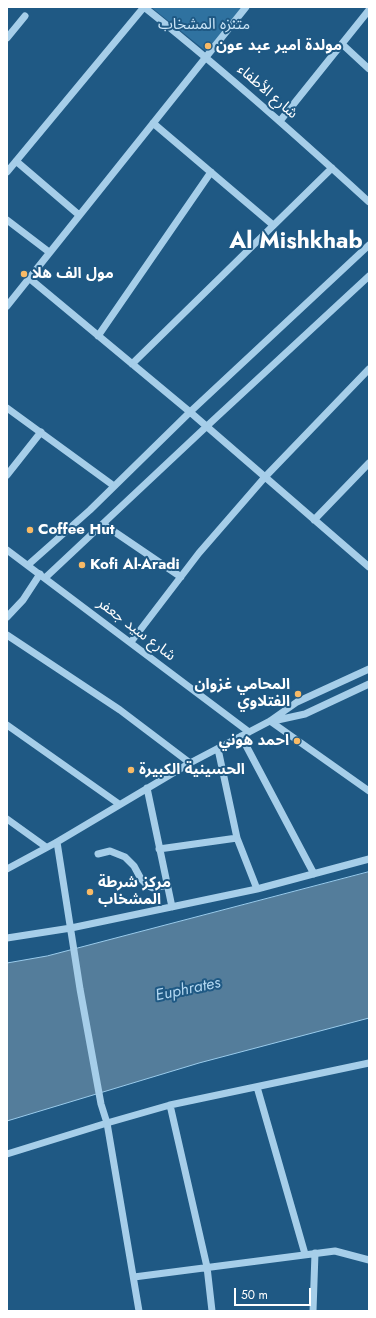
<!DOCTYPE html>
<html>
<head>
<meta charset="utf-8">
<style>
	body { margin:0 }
	#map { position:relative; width:376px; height:1318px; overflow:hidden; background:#1f5984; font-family:Jost,sans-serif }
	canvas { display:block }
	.frame { position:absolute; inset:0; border:8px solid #fff; pointer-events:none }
	.scale { position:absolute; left:234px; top:1288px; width:77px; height:18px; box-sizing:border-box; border:2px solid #fff; border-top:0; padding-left:5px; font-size:12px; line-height:14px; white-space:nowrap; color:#fff; -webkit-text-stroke:3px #1f5984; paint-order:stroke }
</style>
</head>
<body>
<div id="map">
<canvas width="376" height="1318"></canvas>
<div class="frame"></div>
<div class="scale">50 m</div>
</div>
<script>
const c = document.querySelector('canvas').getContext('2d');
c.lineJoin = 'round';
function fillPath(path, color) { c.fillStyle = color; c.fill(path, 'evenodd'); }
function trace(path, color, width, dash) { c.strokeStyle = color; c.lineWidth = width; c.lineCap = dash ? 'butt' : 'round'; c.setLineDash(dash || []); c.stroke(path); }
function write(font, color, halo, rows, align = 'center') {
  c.font = font + ' Jost,"Noto Sans Arabic",sans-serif'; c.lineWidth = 4; c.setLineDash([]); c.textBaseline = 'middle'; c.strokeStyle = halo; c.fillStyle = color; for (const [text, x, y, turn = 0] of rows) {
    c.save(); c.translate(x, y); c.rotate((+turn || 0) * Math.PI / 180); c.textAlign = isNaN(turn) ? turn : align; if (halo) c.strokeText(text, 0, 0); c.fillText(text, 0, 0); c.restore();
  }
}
fillPath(new Path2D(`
	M151,7H243L207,52Z`), '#2f72a0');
const water = new Path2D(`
	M369,872V1018L199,1063L7,1121V963L47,956Z`);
fillPath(water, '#547d9b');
trace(water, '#9acbeb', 1);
trace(new Path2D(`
	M144,7C222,69 296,135 369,202
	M7,38L25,16
	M342,44L369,69
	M280,121L369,10
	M153,123L273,225
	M16,161L79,215
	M7,172L144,7
	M7,220L49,252
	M29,278L190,412L369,567
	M7,306L246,7
	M98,336L211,172
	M132,364L332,168
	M7,408L114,486
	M7,475L41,432
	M314,520L369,463
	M103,524L181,577
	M7,550L249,732
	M28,565L90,510L190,412L369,245
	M45,578L207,426L369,276
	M7,617L23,600L40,574
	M7,635L120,710L190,763
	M131,642L199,553L265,477L369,369
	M270,721L369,791
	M273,721L305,714L369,684
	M7,725L119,804
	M241,736L314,874
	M218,749L237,838L257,889
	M147,788L172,907
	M7,819L46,847
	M57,842L80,989L101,1104L107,1123L139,1311
	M159,849L237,838
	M98,854L110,851L125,857L134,866L141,879L148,886L153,888L167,885
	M7,869L57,842L190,763L270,721L297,702L369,669
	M7,938L71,928L257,889L369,859
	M257,1087L305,1254
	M170,1105L207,1267L212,1311
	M7,1154L107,1123L170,1105L369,1063
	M134,1277L335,1251L369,1260
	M313,1311L315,1253`), '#a6cee9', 7);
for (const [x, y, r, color] of [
	[208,46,4,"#f8ba66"],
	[24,274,4,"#f8ba66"],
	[30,530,4,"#f8ba66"],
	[82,565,4,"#f8ba66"],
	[298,694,4,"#f8ba66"],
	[297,741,4,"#f8ba66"],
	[131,770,4,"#f8ba66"],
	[90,892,4,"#f8ba66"]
]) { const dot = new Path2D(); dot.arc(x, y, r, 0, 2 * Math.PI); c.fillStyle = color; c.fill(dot); trace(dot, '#1f5984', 1.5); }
write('15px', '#cbe5f7', '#1f5984', [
	["متنزه المشخاب",204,25]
]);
write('bold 15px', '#fff', '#1f5984', [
	["مولدة امير عبد عون",216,46],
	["مول الف هلا",32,274],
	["Coffee Hut",38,530],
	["Kofi Al-Aradi",90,565],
	["المحامي غزوان",290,685,"right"],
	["الفتلاوي",290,702,"right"],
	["احمد هوني",289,741,"right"],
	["الحسينية الكبيرة",139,770],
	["مركز شرطة",98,883],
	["المشخاب",98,900]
], 'left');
write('15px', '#fff', '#1f5984', [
	["شارع الأطفاء",267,92,41],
	["شارع سيد جعفر",136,630,37]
]);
write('italic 16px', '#b2d7f1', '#1f5984', [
	["Euphrates",188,990,-12]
]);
write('bold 23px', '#fff', '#1f5984', [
	["Al Mishkhab",296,242]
]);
</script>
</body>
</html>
